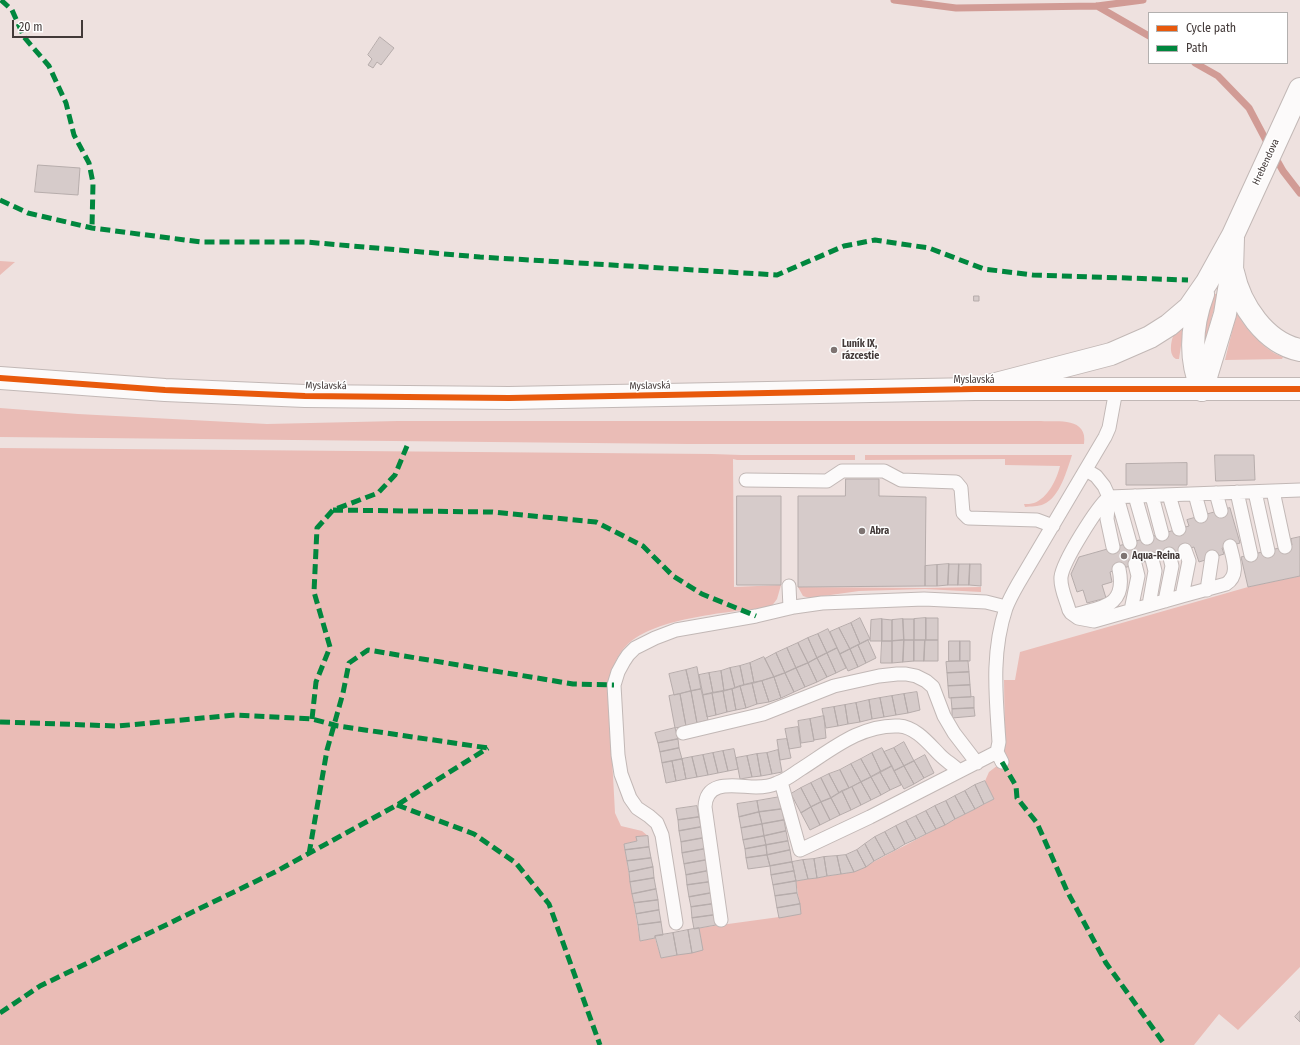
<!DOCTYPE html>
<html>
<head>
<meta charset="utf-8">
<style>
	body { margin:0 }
	#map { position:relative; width:1300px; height:1045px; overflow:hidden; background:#eee1df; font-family:"Fira Sans Condensed",sans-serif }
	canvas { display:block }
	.legend { position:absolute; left:1148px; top:12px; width:140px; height:52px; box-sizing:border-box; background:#fff; border:1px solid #b3b0af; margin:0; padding:5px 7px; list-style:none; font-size:12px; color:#423938 }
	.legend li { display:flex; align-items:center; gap:8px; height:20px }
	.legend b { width:20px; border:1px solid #b3b0af }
	.scale { position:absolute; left:12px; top:20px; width:71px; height:18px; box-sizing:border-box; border:2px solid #423938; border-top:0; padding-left:5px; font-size:12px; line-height:14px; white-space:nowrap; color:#423938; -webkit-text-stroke:3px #fff; paint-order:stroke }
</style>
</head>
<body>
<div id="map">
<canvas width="1300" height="1045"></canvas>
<ul class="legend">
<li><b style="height:5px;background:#e8590c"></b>Cycle path</li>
<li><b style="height:5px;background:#00873e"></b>Path</li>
</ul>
<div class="scale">20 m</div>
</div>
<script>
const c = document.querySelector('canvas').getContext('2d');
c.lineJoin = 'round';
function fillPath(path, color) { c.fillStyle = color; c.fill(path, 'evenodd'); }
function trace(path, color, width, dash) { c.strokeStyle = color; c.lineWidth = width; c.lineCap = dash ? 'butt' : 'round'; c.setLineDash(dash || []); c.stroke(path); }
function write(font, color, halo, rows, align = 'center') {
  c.font = font + ' "Fira Sans Condensed",sans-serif'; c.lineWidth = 3; c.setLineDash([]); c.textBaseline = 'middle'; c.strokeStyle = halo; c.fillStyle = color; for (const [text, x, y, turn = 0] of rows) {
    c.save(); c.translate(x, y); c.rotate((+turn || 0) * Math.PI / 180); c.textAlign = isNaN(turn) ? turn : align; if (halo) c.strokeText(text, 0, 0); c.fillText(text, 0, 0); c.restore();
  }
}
fillPath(new Path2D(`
	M0,261L15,262L0,275Z
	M1213,294H1218L1205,342H1204L1202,335Z
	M1236,315H1238C1246,329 1258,342 1271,351C1275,354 1279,355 1283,357L1282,359L1225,360Z
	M1184,326L1179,359H1176C1168,355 1171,339 1175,332C1177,330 1181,328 1184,326Z
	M0,408L78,414L267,424L398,421H1041C1058,422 1088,417 1084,444H688L0,437Z
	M0,448L712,454L741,455H855V460H737L733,459L734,587L781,585L777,599L771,607C732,612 655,617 627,645C617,654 612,670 608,683L615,813L621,826L642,831L648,836L637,837V841L624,844L640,941L655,938L661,958L702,950L699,928L801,914L796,881L854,872L994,799L985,781L989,772L1002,762L1005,747L1004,680H1015L1020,652L1248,587L1300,576V967L1238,1030L1219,1014L1194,1045H0Z
	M865,455H1072C1067,470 1060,497 1044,504C1038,507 1031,506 1025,507L1024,504C1027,504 1031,504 1034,503C1048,498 1057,479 1060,466L1005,465V459L865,460Z
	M798,587L925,588L981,587V592L925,589L859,591L809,598L803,596Z`), '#eabcb6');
trace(new Path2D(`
	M894,0L956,8L1097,6L1143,0
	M1097,6L1149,36
	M1195,63L1218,76L1249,108L1269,146
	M1274,155L1283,171L1300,193`), '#d19b95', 7);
const building = new Path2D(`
	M380,37L394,48L381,65L377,62L373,68L368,65L372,59L368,55Z
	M38,165L80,168L78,195L35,192Z
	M974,296H979V301H974Z
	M1215,455H1254L1255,480L1216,481Z
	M1187,463V485H1126V464Z
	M846,479H879V496L926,497L925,586L798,587V496H845Z
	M737,496H781V585H737Z
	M1230,508L1240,543L1222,548L1224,554L1199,562L1194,547L1110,572L1112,582L1102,585L1106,598L1087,603L1083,590L1077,592L1071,574L1079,557L1189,526L1187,520Z
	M1300,537V576L1248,587L1241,557L1292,545L1291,539Z
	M949,564L948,585L937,586V565Z
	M949,564H959L958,585H948Z
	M959,564H970L969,585H958Z
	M970,564H981V586L969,585Z
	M937,565V586H925V566Z
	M860,618L870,639L860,644L851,623Z
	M926,618V640H914V619Z
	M926,618H938V640H926Z
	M882,619L892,620V641H882Z
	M882,619V641H870L871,620Z
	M903,619H914V640H904Z
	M903,619L904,640L892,641V620Z
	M851,623L860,644L850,649L839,628Z
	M839,628L850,649L840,654L830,632Z
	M828,629L837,648L827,653L818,634Z
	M818,634L827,653L817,658L808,638Z
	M808,638L817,658L808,663L798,643Z
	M868,640L876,658L866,663L858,645Z
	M904,640L903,662L892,663V641Z
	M904,640H914V661L903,662Z
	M914,640H925L924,661H914Z
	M925,640H938V661H924Z
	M882,641H892V663H881Z
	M949,641H960V661H949Z
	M960,641H970V661H960Z
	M798,643L808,663L796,668L787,648Z
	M858,645L866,663L858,667L850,649Z
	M787,648L796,668L785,673L776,653Z
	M837,648L846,668L836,673L827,653Z
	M850,649L858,667L848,671L840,654Z
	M776,653L785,673L774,677L765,659Z
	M827,653L836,673L827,677L817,658Z
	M764,657L774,677L754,683L750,663Z
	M817,658L827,677L817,682L808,663Z
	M968,661L969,672L947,673L946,662Z
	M750,663L754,683L744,685L740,666Z
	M808,663L817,682L805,687L796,668Z
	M740,666L744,685L735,688L730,668Z
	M697,667L701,689L691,691L686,670Z
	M730,668L735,688L724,691L721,671Z
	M796,668L805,687L794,692L785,673Z
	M686,670L691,691L674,695L669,674Z
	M721,671L724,691L713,693L709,673Z
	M969,672L970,685L948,686L947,673Z
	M709,673L713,693L703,695L699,675Z
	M785,673L794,692L781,698L774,677Z
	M774,677L781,698L769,702L762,681Z
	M762,681L769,702L757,704L752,683Z
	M752,683L757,704L746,708L740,686Z
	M970,685L971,697L949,698L948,686Z
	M740,686L746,708L736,710L732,689Z
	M701,689L708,720L697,723L691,691Z
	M732,689L736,710L727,712L723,691Z
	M691,691L697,723L686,726L680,694Z
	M723,691L727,712L716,715L712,693Z
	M917,692L920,710L908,713L904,694Z
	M712,693L716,715L707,717L703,695Z
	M680,694L686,726L675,728L669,696Z
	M904,694L908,713L896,715L892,696Z
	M892,696L896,715L884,717L880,698Z
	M974,697V708L952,709L951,698Z
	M880,698L884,717L872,719L869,700Z
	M869,700L872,719L860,722L856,703Z
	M856,703L860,722L848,724L845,705Z
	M845,705L848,724L838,726L834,707Z
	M834,707L838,726L826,728L822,709Z
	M974,708L975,716L952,718V709Z
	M824,716L826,738L814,740L810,719Z
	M810,719L814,741L801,743L798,721Z
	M798,727L801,747L789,749L785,729Z
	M675,728L678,739L658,743L655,733Z
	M678,739L679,748L660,752L658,743Z
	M787,739L791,758L780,760L777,740Z
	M904,742L914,761L904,766L894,748Z
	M679,748L682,759L662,763L660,752Z
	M882,748L892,766L881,772L872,753Z
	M894,748L904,766L894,771L884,752Z
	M734,749L738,769L728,771L723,751Z
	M778,750L782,772L772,774L767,753Z
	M723,751L728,771L718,773L713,753Z
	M713,753L718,773L708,775L703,755Z
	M767,753L772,774L761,776L757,754Z
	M872,753L881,772L871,777L861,759Z
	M757,754L761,776L752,777L747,756Z
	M703,755L708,775L697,777L692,757Z
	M925,755L934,773L924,778L914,761Z
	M747,756L752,777L740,779L736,758Z
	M692,757L697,777L686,779L682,759Z
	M682,759L686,779L676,781L672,761Z
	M861,759L871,777L861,782L851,764Z
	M672,761L676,781L666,783L662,763Z
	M914,761L924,778L914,784L904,766Z
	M851,764L861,782L849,788L840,770Z
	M892,766L901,785L890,790L880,772Z
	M904,766L914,784L904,789L894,771Z
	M840,770L849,788L839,793L829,774Z
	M880,772L890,790L881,795L871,777Z
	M829,774L839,793L831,798L821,778Z
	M871,777L881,795L871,800L861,782Z
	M821,778L831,798L821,802L811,783Z
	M985,781L994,799L984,804L975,785Z
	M861,782L871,800L861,805L852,787Z
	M811,783L821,802L811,807L801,788Z
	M975,785L984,804L975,809L965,791Z
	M852,787L861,805L851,810L842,791Z
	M801,788L811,807L801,813L791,794Z
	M842,791L851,810L840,815L831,798Z
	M965,791L975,809L965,814L955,796Z
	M955,796L965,814L955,819L946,801Z
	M780,797L782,809L759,812L757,801Z
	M831,798L840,815L830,820L821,802Z
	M757,801L759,812L739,817L737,804Z
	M946,801L955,819L945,825L935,806Z
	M821,802L830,820L820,825L811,807Z
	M697,806L699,817L678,820L676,809Z
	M935,806L945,825L936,829L926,811Z
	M811,807L820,825L810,830L801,813Z
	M782,809L784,820L762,824L759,812Z
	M926,811L936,829L926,834L916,816Z
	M759,812L762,824L741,828L739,817Z
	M916,816L926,834L916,839L906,821Z
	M699,817L701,827L679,831L678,820Z
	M784,820L786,831L764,836L762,824Z
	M906,821L916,839L905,844L896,826Z
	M762,824L764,836L743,840L741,828Z
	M896,826L905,844L895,850L885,832Z
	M701,827L703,838L681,842L679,831Z
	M786,831L788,841L766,845L764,836Z
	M885,832L895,850L885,855L875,837Z
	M648,836L649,847L625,850L624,844L637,841L636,837Z
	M764,836L766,845L745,849L743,840Z
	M875,837L885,855L874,861L865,844Z
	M703,838L704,849L682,853L681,842Z
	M788,841L790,850L767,855L766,845Z
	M865,844L874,861L866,867L857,850Z
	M766,845L767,855L746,858L745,849Z
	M649,847L651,858L627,861L625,850Z
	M704,849L706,860L684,864L682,853Z
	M790,850L792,862L770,866L767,855Z
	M857,850L866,867L854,872L846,855Z
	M767,855L770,866L748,869L746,858Z
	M846,855L854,872L841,874L837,856Z
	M837,856L841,874L827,876L824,857Z
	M824,857L827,876L817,878L814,859Z
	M651,858L653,867L629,872L627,861Z
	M814,859L817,878L808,879L803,860Z
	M706,860L707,871L686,875L684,864Z
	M803,860L808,879L796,881L792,862Z
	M792,862L794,871L771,875L770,866Z
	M653,867L654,878L630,882L629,872Z
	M707,871L709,882L687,885L686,875Z
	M794,871L796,881L773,885L771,875Z
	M654,878L656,889L632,894L630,882Z
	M796,881L797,893L775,896L773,885Z
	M709,882L711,893L689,897L687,885Z
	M656,889L658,900L634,903L632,894Z
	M711,893L712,904L691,907L689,897Z
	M797,893L800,904L777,908L775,896Z
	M658,900L659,910L636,914L634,903Z
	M712,904L714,915L692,918L691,907Z
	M800,904L801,914L779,918L777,908Z
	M659,910L661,922L638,925L636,914Z
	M714,915L716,925L694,929L692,918Z
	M661,922L663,935L655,936V938L640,941L638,925Z
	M699,928L703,950L692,953L688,930Z
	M688,930L692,953L677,955L673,933Z
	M673,933L677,955L661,958L655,936Z
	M1300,1011V1022L1295,1017Z`);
fillPath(building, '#d6cbca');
trace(building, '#b6acab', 1);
const lane = new Path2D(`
	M1086,470L1096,476L1104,486L1109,497L1107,519L1113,547
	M746,480L827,481L842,471H884L901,480L956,482L961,488L963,513L968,518L1037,520L1053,526
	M1273,491L1285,547
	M1237,492L1251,555
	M1255,492L1268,551
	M1216,493L1221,511
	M1195,494L1201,516
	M1169,495L1179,529
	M1135,496L1147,538
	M1152,496L1162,534
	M1117,497L1130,543
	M1185,550L1189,561L1182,596L1094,621L1078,618L1071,613L1069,610C1066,599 1060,588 1061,577C1063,561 1097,507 1109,497L1300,490
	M789,586L790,608
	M1207,590L1212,557
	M1182,596L1226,584C1240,575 1233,559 1230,546
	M1165,601L1172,566L1169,554
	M1149,605L1155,571L1152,559
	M1131,610L1138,576L1135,564
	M1074,615C1102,607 1127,607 1119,569
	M683,733L763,714L834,686L879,676L897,674H906L916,676L926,681L933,687L944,716L954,733L977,763
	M1002,762L997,752L999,742C996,696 991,653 1006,608C1009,600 1014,591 1018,584L1105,437L1109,428L1116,390
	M781,782L800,850L870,817L997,752
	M721,920L705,807C706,778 737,787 756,787C764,787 771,786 777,783C786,780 793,774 801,769C831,750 861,724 899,726C916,727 929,744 940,755C946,761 953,765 959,771
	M676,923L662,835L657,823L649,816L637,808L630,798L621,774L618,755L614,685L618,672L624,661L628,655L635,648L655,638L676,630L756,616L794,607L822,603L924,599L986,602L1006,607`);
const street = new Path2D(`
	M1233,272C1240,305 1265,343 1300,350
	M992,385L1111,354L1150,337L1169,325L1189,308L1207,282L1233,235L1300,89
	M1202,390L1225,314L1232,271L1233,238
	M1202,390C1189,358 1191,326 1203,294`);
const secondary = new Path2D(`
	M0,378L165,390L305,396L509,398L975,389H1300`);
trace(lane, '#c2b8b6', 15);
trace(street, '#c2b8b6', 24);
trace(secondary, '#c2b8b6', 24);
trace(lane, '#fcfafa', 13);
trace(street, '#fcfafa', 22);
trace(secondary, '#fcfafa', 22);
trace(new Path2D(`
	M1,0L12,10L24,37L49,66L66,103L74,135L89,163L93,183L92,228
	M0,200L28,213L92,228L201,242H306L480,257L777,275L844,246L875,240L929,248L984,269L1033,275L1188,280
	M333,510L492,512L596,522L643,546L673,576L702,594L756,616
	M312,719L316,682L330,647L314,592L317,528L333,510L378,493L395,475L407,446
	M0,722L118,726L235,715L312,719L338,726L488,748
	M1002,762L1016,786L1017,798L1037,823L1067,891L1106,963L1165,1045
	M397,805L474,834L516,863L549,904L600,1045
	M309,854L327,750L343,693L349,663L368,650L573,684L614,685
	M0,1013L40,986L275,872L397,805L488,748`), '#00873e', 5, [10, 5]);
trace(new Path2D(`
	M0,378L165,390L305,396L509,398L975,389H1300`), '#e8590c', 6);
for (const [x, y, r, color] of [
	[834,350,4,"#7e7472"],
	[862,531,4,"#7e7472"],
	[1124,556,4,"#7e7472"]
]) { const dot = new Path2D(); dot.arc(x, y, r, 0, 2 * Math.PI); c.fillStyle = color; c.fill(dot); trace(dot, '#fff', 1.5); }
write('10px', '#423938', '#fff', [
	["Hrebendova",1266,162,-65],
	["Myslavská",974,380],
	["Myslavská",326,386,1],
	["Myslavská",650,386,-1]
]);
write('bold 10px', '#423938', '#fff', [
	["Luník IX,",842,344],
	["rázcestie",842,356],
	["Abra",870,531],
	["Aqua-Reina",1132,556]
], 'left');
</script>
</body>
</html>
